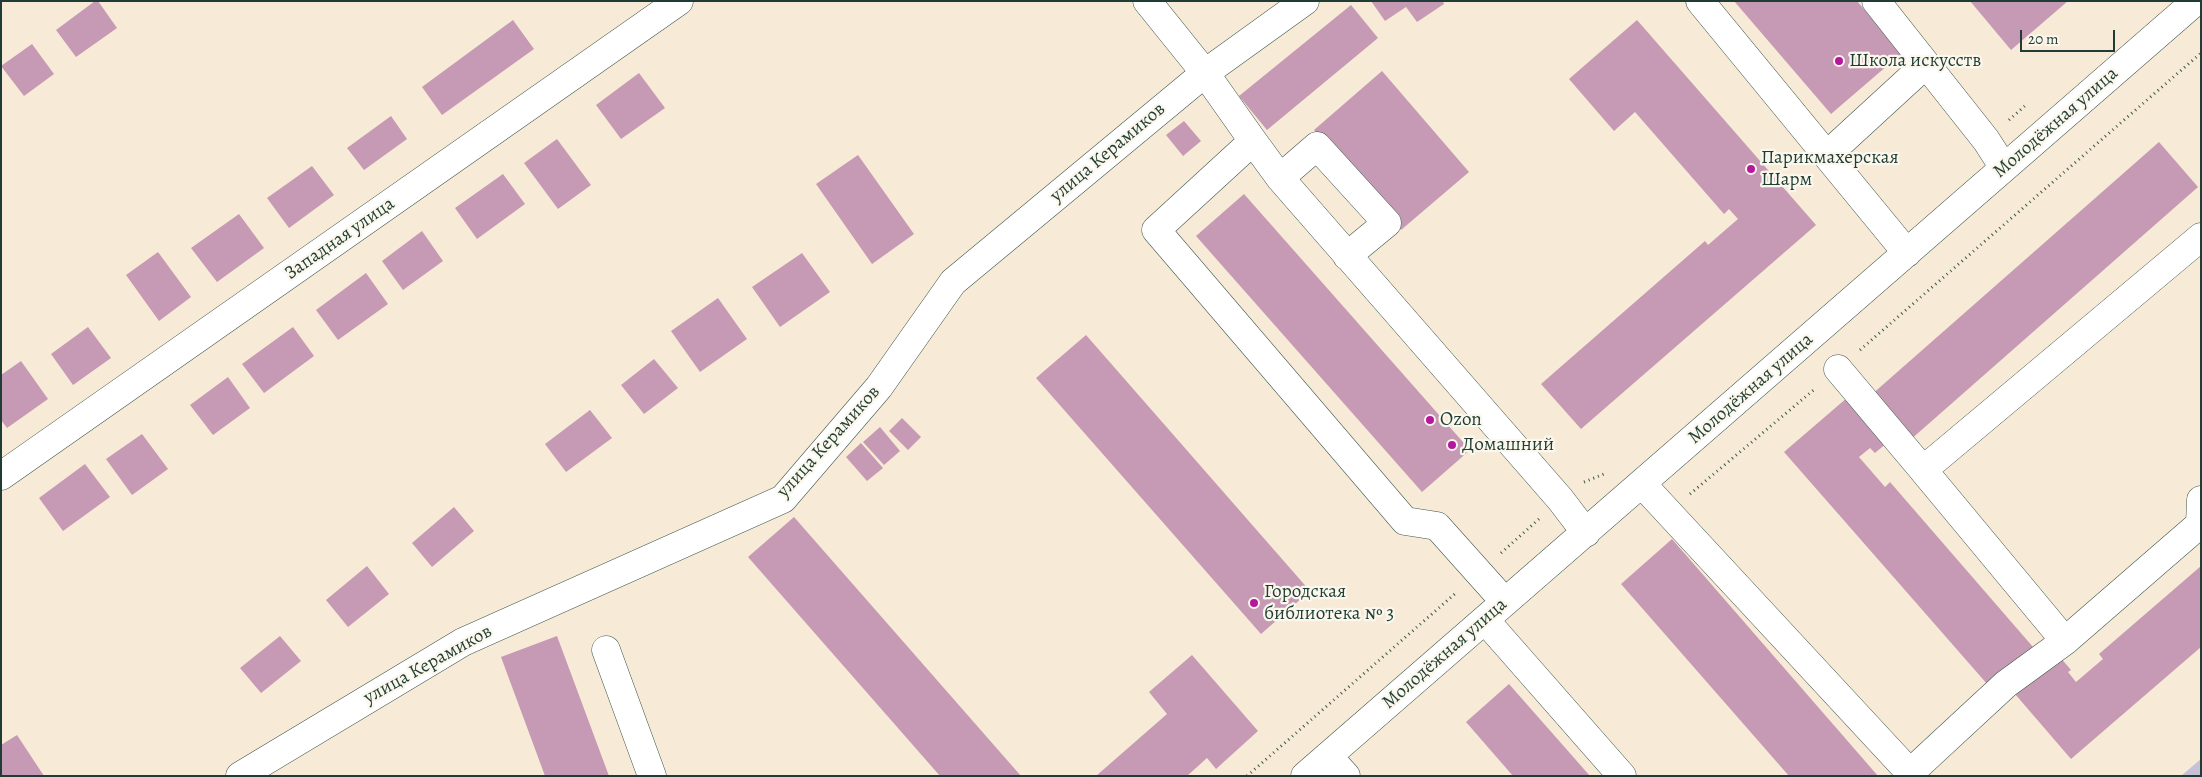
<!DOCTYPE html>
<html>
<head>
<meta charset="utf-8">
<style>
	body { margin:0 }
	#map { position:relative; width:2202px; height:777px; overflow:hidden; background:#f7ead6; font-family:Alegreya,serif }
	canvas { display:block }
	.frame { position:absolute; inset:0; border:2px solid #1f3d34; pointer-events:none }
	.scale { position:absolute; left:2020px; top:30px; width:95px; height:22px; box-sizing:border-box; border:2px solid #1f3d34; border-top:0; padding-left:6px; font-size:15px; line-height:18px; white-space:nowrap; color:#1f3d34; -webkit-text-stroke:4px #fbf7ec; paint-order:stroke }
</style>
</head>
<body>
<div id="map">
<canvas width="2202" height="777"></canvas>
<div class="frame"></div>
<div class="scale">20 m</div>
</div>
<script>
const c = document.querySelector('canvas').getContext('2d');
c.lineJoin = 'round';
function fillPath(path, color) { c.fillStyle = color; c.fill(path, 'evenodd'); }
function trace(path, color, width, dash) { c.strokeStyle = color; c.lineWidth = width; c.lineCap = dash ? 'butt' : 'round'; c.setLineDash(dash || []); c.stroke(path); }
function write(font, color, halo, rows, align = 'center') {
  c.font = font + ' Alegreya,serif'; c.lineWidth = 4.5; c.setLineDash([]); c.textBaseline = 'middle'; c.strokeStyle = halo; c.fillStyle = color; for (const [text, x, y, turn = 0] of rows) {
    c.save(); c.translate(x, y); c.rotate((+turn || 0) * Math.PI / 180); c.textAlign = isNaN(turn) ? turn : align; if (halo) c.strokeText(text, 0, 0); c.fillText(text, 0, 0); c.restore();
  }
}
fillPath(new Path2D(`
	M2201,759V776H2181Z`), '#c7c0d9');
fillPath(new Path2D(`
	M95,1H98L117,28L76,57L56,30Z
	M1371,1H1443L1444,4L1417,22L1406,7L1385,21Z
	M1734,1H1857L1902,53L1831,114Z
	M1970,1H2068L2011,50Z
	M1351,5L1378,38L1267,130L1239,96Z
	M513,20L534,49L442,115L422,87Z
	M1637,20L1816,225L1581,429L1541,384L1705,241L1708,245L1738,219L1729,209L1724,214L1635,112L1614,131L1569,79Z
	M32,44L54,74L24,96L1,66Z
	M1382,71L1469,172L1401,230L1314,130Z
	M639,73L665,108L621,139L596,105Z
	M391,116L407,139L364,170L347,148Z
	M1184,121L1201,141L1183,156L1166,135Z
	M557,139L591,185L558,209L524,163Z
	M2159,142L2198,187L1909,441L1870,396Z
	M858,155L914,234L872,264L816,184Z
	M312,166L334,195L289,228L267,198Z
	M503,174L525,204L477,239L455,208Z
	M1244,194L1470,450L1422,492L1196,236Z
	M239,214L264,248L217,282L191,248Z
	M422,231L443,261L403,290L382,261Z
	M158,252L191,297L159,321L126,275Z
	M802,253L830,292L780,327L752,287Z
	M366,273L388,304L338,340L316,310Z
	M718,298L747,339L700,372L671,331Z
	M88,327L111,358L73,385L51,354Z
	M293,327L314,356L264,393L242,364Z
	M1086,335L1310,591L1261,634L1036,378Z
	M654,359L678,388L644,414L621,385Z
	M21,361L48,399L7,428L1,420V375Z
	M228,377L250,408L213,435L190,405Z
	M1848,397L1888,442L1875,453L1870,448L1859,457L1885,487L1890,482L2033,647L1988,685L1784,452Z
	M590,410L612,438L566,472L545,444Z
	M902,418L921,437L908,450L889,431Z
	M880,427L900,451L884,465L863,442Z
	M142,434L168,469L132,495L106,459Z
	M861,443L883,468L867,481L846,457Z
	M85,464L110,497L63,531L39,498Z
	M454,507L474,531L432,567L412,543Z
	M794,517L1021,776H940L748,557Z
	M1672,539L1878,776H1789L1621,584Z
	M367,566L389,594L348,627L326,600Z
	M2201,566V647L2071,759L2015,694L2059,656L2071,670L2068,672L2076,682L2103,659L2099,654Z
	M280,636L301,661L261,693L240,668Z
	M557,636L609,776H545L501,657Z
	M1192,655L1258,731L1216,769L1207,758L1187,776H1096L1167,714L1149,692Z
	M1509,684L1590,776H1513L1466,722Z
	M17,735L44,776H1V745Z`), '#c69ab4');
const minor = new Path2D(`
	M1147,1L1205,73L1253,141
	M1700,1L1907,253
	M1876,1L1986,140L2004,168
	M1827,155L1925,65
	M1280,178L1317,146L1387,223L1347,256
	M2201,237L1923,470L2065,641L2200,524L2201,500
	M1838,369L1923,470
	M1,476L679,1
	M1642,484L1913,776
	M1505,602L1437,526L1405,521L1156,230L1253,141L1280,178L1560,499L1586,533
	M1485,620L1622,776
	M606,650L652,776
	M1328,756L1346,776
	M1911,772L2006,684L2065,641
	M240,776L463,642L783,499L879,387L953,282L1205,73L1305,1
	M1305,776L2196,1`);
trace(minor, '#3f574c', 29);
trace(new Path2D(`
	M2009,120L2027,104
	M1860,350L2201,53
	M1584,482L1604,474
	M1690,494L1816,388
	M1501,553L1539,519
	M1247,776L1457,592`), '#3f574c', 3, [1, 4]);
trace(minor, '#fff', 28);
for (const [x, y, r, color] of [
	[1839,61,5,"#b5179e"],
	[1751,169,5,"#b5179e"],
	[1430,420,5,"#b5179e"],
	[1452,445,5,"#b5179e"],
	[1254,603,5,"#b5179e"]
]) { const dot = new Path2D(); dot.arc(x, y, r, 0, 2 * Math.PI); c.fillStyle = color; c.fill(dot); trace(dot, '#fbf7ec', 2); }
write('19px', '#1f3d34', '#fbf7ec', [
	["Школа искусств",1849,61],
	["Парикмахерская",1761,158],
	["Шарм",1761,180],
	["Ozon",1440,420],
	["Домашний",1462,445],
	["Городская",1264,592],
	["библиотека № 3",1264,614]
], 'left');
write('19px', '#1f3d34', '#fbf7ec', [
	["Молодёжная улица",2056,123,-41],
	["улица Керамиков",1108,153,-40],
	["Западная улица",340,239,-35],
	["Молодёжная улица",1751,389,-41],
	["улица Керамиков",829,442,-48],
	["Молодёжная улица",1445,654,-41],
	["улица Керамиков",428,665,-29]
]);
</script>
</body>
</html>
